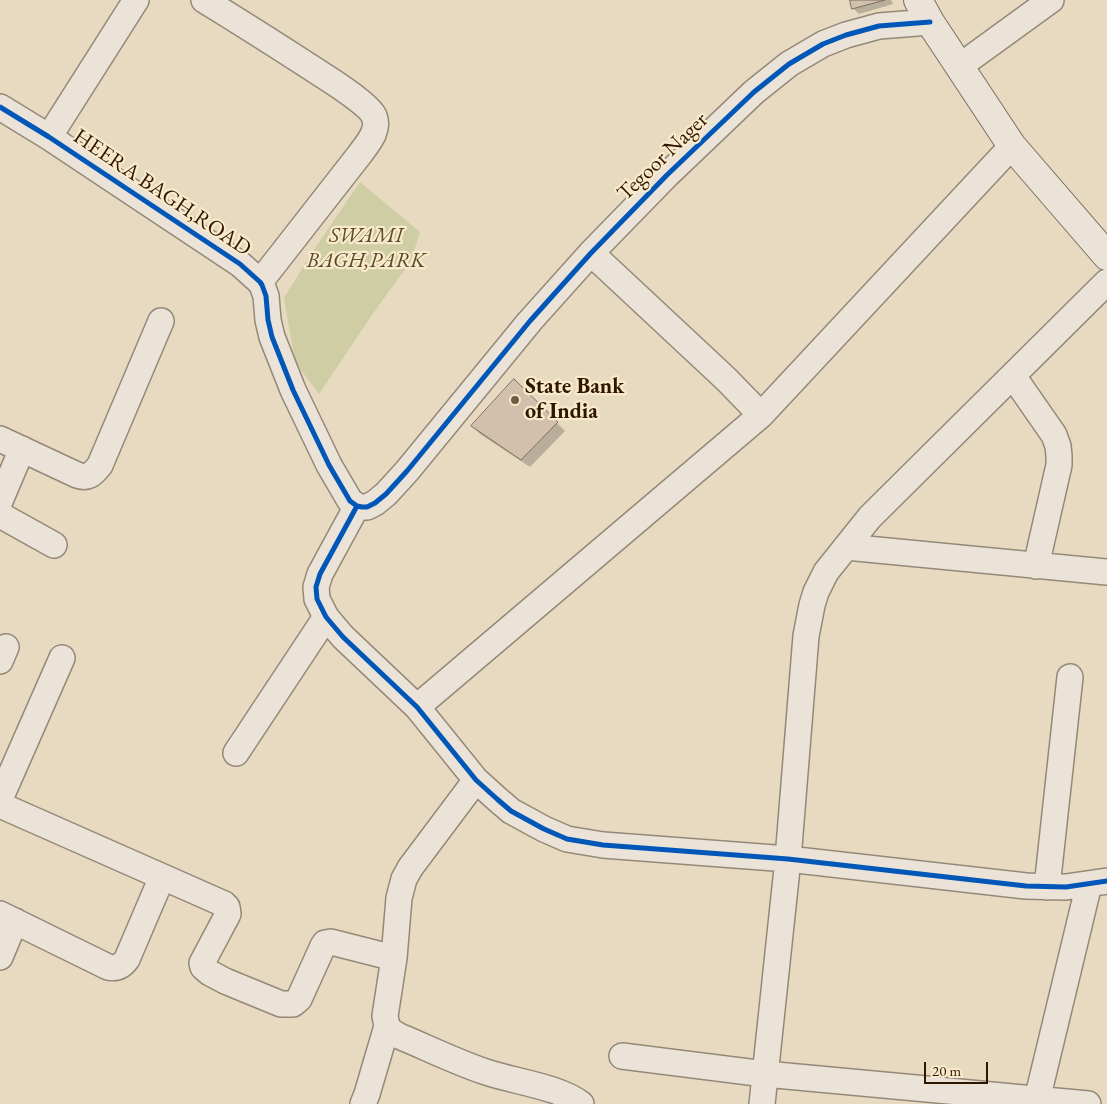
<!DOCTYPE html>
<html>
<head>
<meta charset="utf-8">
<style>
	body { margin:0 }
	#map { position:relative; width:1107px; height:1104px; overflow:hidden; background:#e8dac0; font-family:"EB Garamond",serif }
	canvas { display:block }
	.scale { position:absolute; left:924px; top:1062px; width:64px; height:22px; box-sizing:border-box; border:2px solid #2f1600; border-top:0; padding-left:6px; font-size:15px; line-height:18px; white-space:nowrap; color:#2f1600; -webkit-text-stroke:4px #faeacc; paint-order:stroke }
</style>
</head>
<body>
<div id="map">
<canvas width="1107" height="1104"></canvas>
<div class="scale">20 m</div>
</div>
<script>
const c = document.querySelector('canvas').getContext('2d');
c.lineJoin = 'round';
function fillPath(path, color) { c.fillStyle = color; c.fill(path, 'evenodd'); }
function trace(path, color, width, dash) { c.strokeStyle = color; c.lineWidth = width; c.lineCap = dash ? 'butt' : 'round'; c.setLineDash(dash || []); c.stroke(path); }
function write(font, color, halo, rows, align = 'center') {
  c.font = font + ' "EB Garamond",serif'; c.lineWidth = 4.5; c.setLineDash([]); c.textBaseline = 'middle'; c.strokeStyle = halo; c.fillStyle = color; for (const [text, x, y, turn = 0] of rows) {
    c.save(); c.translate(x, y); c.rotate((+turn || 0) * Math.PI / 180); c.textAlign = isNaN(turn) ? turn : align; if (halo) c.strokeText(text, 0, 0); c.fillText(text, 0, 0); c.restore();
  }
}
fillPath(new Path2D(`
	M360,182L420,232L411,261L374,312L319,394L295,362L284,298L309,257Z`), '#cfcda4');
fillPath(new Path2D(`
	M851,0H891L893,4L859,14L854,9Z
	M514,380L565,431L530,467L480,434L472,426Z`), '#0003');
const building = new Path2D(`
	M850,0H885L852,9Z
	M514,379L558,422L521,460L471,426Z`);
fillPath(building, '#d2c0ad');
trace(building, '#7a6f5f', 1);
const street = new Path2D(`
	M204,0C245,25 284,50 324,76C335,83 369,105 374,116C380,130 368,143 360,154L260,282
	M960,66L1051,0
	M0,107L49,137L240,264L260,282L262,285L266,296L268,320L272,337L293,390L329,465L350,501L357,506L362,507H367L375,503L386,494L407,471L530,321L591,253L667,175L754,92L789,64L823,44L846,35L879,26L930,22
	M49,137L136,0
	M591,253L726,379L761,415
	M1013,376L1054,435L1058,446L1059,456V465L1036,566
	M0,439L77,475C88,479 93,474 100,465L161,321
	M0,501L22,449
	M357,506L320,574L316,587L317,599L326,617L343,637L417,707L476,780L497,799L511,811L544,829L567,839L603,845L788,859L1026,886L1066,887L1107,881
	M0,515L54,545
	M846,547L1107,572
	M0,661L6,647
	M417,707L761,415L1012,146
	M236,753L326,617
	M476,780L410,868L404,879L399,898L394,958L385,1016L387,1026L391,1031L399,1036C428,1048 456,1062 486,1072C512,1081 560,1087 581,1104
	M0,799L62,658
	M0,805L224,904L227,907L228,914L202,963L203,967L210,973L225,981L281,1004H293L299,999L323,946L325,943L331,942L394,958
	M1047,887L1070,677
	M0,914L108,967C117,969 122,966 127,959L162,877
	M0,957L15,921
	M622,1056L765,1074L1088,1104
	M363,1104L367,1094L387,1026
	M762,1104L788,859L806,636L812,605L816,592L826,572L870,517L1107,282
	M1036,1104L1089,884`);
const secondary = new Path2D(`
	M918,0L930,22L1012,146L1107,256`);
trace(street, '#948978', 28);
trace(secondary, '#7a6f5f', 30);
trace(street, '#ebe3d7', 25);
trace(secondary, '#ebe3d7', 28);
trace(new Path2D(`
	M0,107L49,137L240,264L260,282L262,285L266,296L268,320L272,337L293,390L329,465L350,501L357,506L362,507H367L375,503L386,494L407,471L530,321L591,253L667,175L754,92L789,64L823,44L846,35L879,26L930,22
	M357,506L320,574L316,587L317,599L326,617L343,637L417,707L476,780L497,799L511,811L544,829L567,839L603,845L788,859L1026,886L1066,887L1107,881`), '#0057b8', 5);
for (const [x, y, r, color] of [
	[515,400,5,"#705b43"]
]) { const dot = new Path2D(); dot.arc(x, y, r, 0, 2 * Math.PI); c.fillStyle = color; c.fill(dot); trace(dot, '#faeacc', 2); }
write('22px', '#2f1600', '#faeacc', [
	["Tegoor Nager",663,157,-44],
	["HEERA BAGH,ROAD",162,193,34]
]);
write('italic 22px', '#594a2b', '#faeacc', [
	["SWAMI",366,236],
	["BAGH,PARK",366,261]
]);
write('bold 22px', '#2f1600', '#faeacc', [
	["State Bank",525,387],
	["of India",525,412]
], 'left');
</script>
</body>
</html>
